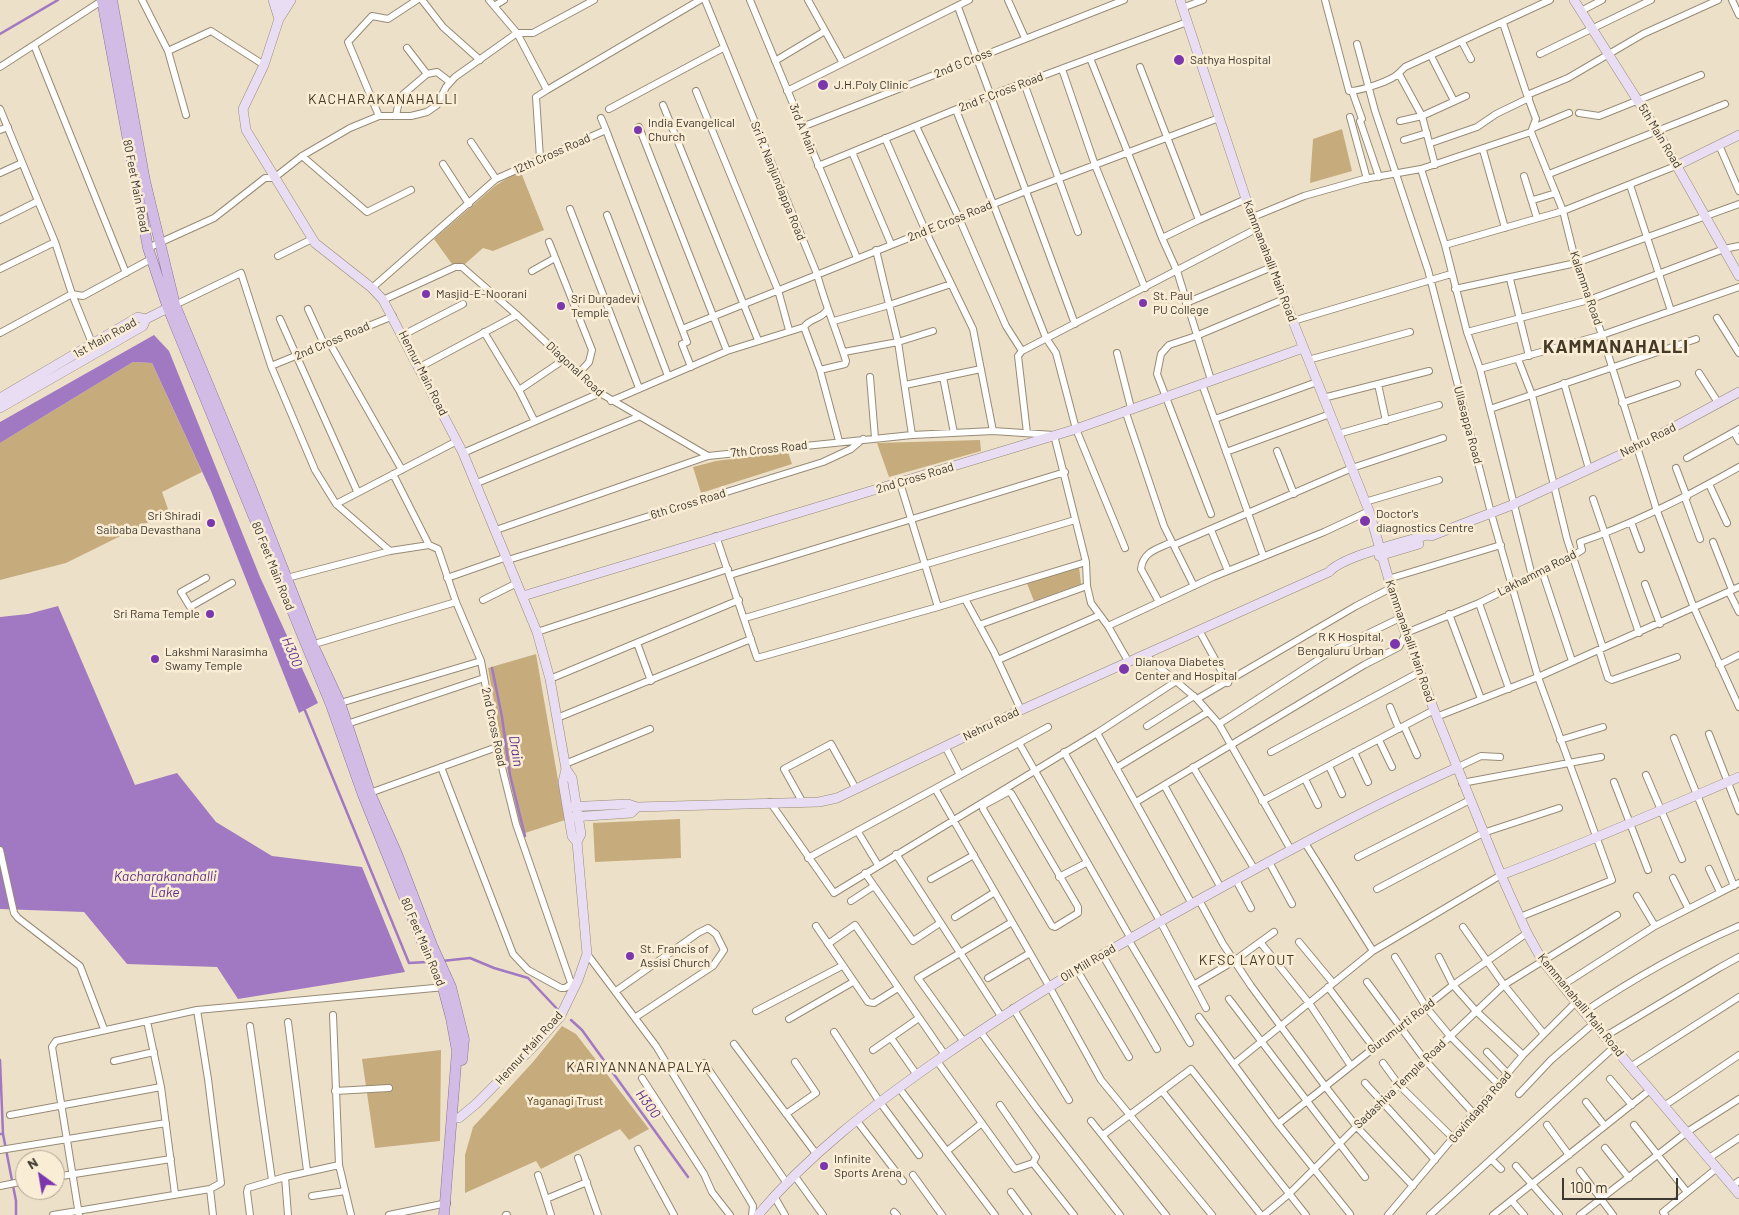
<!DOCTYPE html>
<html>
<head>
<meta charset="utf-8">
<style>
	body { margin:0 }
	#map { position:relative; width:1739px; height:1215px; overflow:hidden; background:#ede0c9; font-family:Barlow,sans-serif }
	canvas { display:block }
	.north { position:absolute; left:15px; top:1150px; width:50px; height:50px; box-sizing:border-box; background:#faedd6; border:1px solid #afa594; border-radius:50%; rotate:328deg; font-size:14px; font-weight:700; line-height:20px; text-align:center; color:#3e3930 }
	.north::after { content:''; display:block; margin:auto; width:18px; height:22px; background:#7b37ab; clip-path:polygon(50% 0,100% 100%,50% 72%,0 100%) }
	.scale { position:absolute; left:1562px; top:1178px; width:116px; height:22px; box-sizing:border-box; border:2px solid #3e3930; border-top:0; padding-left:6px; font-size:15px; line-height:18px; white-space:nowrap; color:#3e3930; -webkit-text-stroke:4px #faedd6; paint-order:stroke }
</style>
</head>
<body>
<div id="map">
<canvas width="1739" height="1215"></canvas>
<div class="north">N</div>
<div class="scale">100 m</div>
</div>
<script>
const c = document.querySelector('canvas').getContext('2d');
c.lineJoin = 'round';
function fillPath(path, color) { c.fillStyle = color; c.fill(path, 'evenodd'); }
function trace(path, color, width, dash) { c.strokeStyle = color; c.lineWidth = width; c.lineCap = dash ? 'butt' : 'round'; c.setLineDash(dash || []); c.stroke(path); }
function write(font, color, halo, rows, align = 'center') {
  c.font = font + ' Barlow,sans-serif'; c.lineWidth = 5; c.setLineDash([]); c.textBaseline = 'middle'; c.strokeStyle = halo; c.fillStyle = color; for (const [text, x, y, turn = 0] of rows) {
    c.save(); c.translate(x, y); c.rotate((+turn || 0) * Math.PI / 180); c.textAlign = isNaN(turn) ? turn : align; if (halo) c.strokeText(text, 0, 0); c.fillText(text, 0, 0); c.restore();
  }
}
fillPath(new Path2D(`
	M1342,129L1352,171L1310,183L1313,139Z
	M520,170L544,230L493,251L483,248L465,264H452L434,239L495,186Z
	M133,362L152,363L202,472L162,492L169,512L66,563L0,580V443Z
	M980,440L981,451L889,477L877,443Z
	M788,452L792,464L701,493L693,467L716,461Z
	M1079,567L1081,584L1034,601L1026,581Z
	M536,654L565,820L522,834L502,746L488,668Z
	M680,819L681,858L595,862L593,823Z
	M562,1026L576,1034L649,1129L629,1140L620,1129L541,1169L536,1161L465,1193V1155L473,1127L533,1062Z
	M441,1050L440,1141L375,1148L362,1059Z`), '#c6ac7c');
fillPath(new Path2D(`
	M154,335L169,351L260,577L318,703L299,713L211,491L152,363L133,362L0,443V422Z
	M58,606L135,785L177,773L216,822L272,856L362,867L405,972L238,999L217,967L127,964L84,912L0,909V617L28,614Z`), '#a179c2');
trace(new Path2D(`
	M0,34L58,0
	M492,668L502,717L510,775L525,836
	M304,708L409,963L427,962
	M442,961L470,958L494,968L528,978L560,1012
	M571,1020L582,1030L688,1177
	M0,1060L3,1134H0
	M3,1134L16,1201V1215`), '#a179c2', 2.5);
const street = new Path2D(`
	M142,0L168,51L186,115
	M422,0L443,27L480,60
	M489,0L517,33L547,90L536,97L540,158
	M705,0L817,274C825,304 837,332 846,361L845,364L820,370
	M750,0L857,258
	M808,0L843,63
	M1008,0L1025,38
	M1325,0L1349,91C1360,91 1392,81 1399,73C1401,71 1403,69 1405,67L1550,0
	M1718,0L1643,34L1568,78L1527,95L1536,119L1531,132L1563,211L1576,263L1602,335L1657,511L1694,608L1739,707
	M1732,0L1739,15
	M494,6L504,0
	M958,7L1075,324
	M1182,8L1203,0
	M1581,11L1602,0
	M1503,23L1527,95
	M517,33H533L594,0
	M1462,42L1471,59
	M1357,44L1375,111L1428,270L1491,513L1538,677L1612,880L1520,917
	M34,45L126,273
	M407,48L427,74
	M168,51L211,31L264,65
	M1540,54L1651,0
	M1431,56L1454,101
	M1090,58L1162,238
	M775,61L825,31
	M0,67L103,0
	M1140,67L1199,220L1246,199
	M1062,69L1095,165L1145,288
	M1399,74L1422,116L1435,165
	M1024,83L1078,232
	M547,90L700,0
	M696,91L778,290L789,330
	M787,91L969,0
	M1352,91L1362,119L1360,121L1379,177
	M663,105L758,340
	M0,109L55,242L72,294L96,353
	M609,109L723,48
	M956,110L1046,338L1056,353L1076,429L1125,548
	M1579,113L1599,116L1701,75
	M396,115L400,97L427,74L437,72L450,82
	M379,116L348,42L372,16L388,19L417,0
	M1350,117L1367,179
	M601,118L606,130
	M1400,121L1422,116L1466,96
	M916,126L959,218L1006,326L1022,351
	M639,127L727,351
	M802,127L1124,0
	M1533,128L1569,113
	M0,130L8,127
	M885,138L926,232L973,329L993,431
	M1404,140L1427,133
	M471,142L496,179
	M1431,143L1477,127L1496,114L1529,98
	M1719,145L1739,191
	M1483,150L1505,228
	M852,152L891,244
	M302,156L367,212L411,190
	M443,164L469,204
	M818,166L991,95L1187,22
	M1421,169L1445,245L1467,332L1480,369L1532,576
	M0,173L22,163
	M1549,174L1725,104
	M1524,176L1537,218
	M1630,185L1671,311
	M1533,200L1556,193
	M570,209L639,388
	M607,215L668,376
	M1253,217L1304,196L1364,179L1421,169L1531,132
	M0,220L38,201
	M1199,220L1162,238L1177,271L1211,380
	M549,242L592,350L589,362L579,373
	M1445,245L1563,211L1678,165
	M148,248L214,218L265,178H274L302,156L350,128L379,116H411L427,112L437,105L446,87L455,77L517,33
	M876,250L898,342L912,435
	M278,256L312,239
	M0,269L55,242
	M532,271L555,258
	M1510,279L1529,356
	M372,288L496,179L606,130L682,329L687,342L682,344L691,367
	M1455,289L1576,263L1739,204
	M383,300L455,267H462L517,315L600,393L708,456
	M1186,303L1272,267
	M175,305L241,273L271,366L315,470L336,504L390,551
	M308,309L324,344
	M827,310C822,319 810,318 804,327L820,370L839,441
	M1717,318L1739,353
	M280,319L357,491
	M834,321L889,305L951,284
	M1293,321L1451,274
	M682,329L1026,191L1219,118
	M484,332L519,390L534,420
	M1467,332L1589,300L1724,249L1739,246
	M0,333L72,294L83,296L151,259
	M403,335L463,304
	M329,342L402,470
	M844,352L898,342L933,331
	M1117,353L1131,408
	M1518,359L1532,395L1567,539L1603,648
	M1308,360L1410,332
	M271,366L393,316
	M420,367L517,315
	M1480,369L1602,335L1739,287
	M1699,373L1719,404
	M870,377L875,438
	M943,377L954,433
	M1564,383L1589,469
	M1202,384L1263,555
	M1378,384L1386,421
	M905,385L981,369
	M519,390L565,359
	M1323,398L1429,371
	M611,401L727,351L804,327
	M1622,403L1677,384
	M1490,409L1696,339
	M1125,410L1164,526L1194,586
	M1215,419L1317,382
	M1734,432L1739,441
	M1027,433L1018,356L1022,351L1256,229
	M1338,434L1439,405
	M1277,451L1294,494
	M1226,452L1330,414
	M463,453L600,393
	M1687,458L1739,429
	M1676,468L1687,497
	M393,474L429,545
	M477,483L638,417
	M900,483L938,607
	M1709,484L1727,523
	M1685,498L1700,539
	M1593,499L1639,633
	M1365,502L1439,480
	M336,504L457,441
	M1211,514L1157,374L1161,354L1169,345L1196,336L1284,299
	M1631,522L1641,549
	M496,530L708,456L912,435L993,431L1054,435L1086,562L1087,586L1091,603L1108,626L1128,661
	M1211,530L1228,571
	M716,536L757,658L938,607L1086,562
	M1713,542L1732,590
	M1174,545L1352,468L1443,438
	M508,560L823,462L851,449L863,439
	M1542,571L1572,661
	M730,575L1065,472
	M206,578L181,592L190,607L232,583
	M447,578L507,557
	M283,579L390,551L429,545L438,549L456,602L481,661L497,747L516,824L571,983
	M1388,579L1501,545
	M1645,584L1660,624
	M1729,592L1739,612
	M965,599L994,652L1021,710
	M483,600L517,583
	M1159,602L1141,569C1143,551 1158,549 1172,542
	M1479,603L1509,689
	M1449,614L1481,699
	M745,618L1075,520
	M979,625L1087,586
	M1108,626L1213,577L1324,532L1369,511
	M537,632L728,569
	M1200,632L1228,683
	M637,643L651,681
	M311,645L456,602
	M1599,650L1608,678L1612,680L1677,657
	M1144,654L1197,699L1219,724L1291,850
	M998,660L1100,615
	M1719,665L1739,655
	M550,679L739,600
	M1197,699L1356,606L1391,588
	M337,704L481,661
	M1390,707L1399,729
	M1436,717L1538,677L1739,587
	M557,718L751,639
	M347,724L484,678
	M1219,724L1330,652L1400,618
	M1147,726L1194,696
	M1404,726L1417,755
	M1097,733L1192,904
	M1709,734L1739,811
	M1674,738L1734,886
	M1379,740L1392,767
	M1560,740L1603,727
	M1019,743L1130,937
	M1064,752L1160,921L1206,1008
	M1271,752L1420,672
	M1354,752L1368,782
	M565,764L650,729
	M1329,766L1342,794
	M441,767L513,954L528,970L561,988H565L573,983
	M1193,767L1255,870
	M1116,768L1208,712
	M1456,768L1481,756L1500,757
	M960,775L1048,727
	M1646,775L1682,859
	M1305,779L1318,805
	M1614,782L1648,870
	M1462,783L1601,757
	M1164,785L1221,888
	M936,790L1049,986L1101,1080L1212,1215
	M1008,792L1011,793L1078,907V913L1055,927L1052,926L983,809L984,805Z
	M367,794L497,747
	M1262,801L1434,710
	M770,802L834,893L1097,733L1175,682
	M1136,802L1364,665L1399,647L1406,633L1479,603L1573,556L1582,550L1580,542C1636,523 1688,496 1739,467
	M803,803L784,769L831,744L856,789
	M858,832L878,865
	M1305,843L1373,951
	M0,850L14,913L18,918L80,966L104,1029
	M896,854L1001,1016
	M1358,857L1470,800
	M808,858L960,775L945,746
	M1269,862L1292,904
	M1709,869L1720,892
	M865,873L913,941L940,923
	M1059,877L1086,863
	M1673,878L1688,908
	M931,879L974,855
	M1236,880L1251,908
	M1377,889L1483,833L1559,808
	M1637,896L1655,926
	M1199,900L1223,944L1251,986L1325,1086L1357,1127L1413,1186
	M851,901L874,886
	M955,917L995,892
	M816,926L868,1002L874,1003L898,988
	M1463,927L1504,985L1544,1034
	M1128,939L1190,1043
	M1260,942L1309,1003L1351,1066
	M1299,942L1333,983
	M828,944L855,925L945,1055
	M587,954L656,1046L749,1199L753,1206L752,1215
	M1102,954L1157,1049
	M1395,957L1426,1007L1450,1036L1499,1085
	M1439,957L1453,985L1475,1010L1523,1055
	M1077,970L1129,1057
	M988,978L1030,953
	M1367,982L1425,1060L1475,1115
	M1195,984L1234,961L1274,932
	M1563,985L1655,926L1739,883
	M1328,987L1374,1048
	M616,991L698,933L708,928L716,934L724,950L713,966L636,1017
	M1229,999L1365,1177
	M1013,1008L1069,1100
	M197,1010L208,1079L221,1183L210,1189
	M756,1011L842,966
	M1584,1012C1633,979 1684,950 1739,926
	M333,1015L339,1165
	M1199,1017L1278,1124L1350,1214
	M789,1019L853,982
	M147,1021L161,1087L175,1194
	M288,1022L307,1171
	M250,1026L272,1180
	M980,1031L1038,1110L1120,1215
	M834,1032L879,1101L919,1155
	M1604,1037L1719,968L1739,957
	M891,1038L917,1075
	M964,1042L918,978L1012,922
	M734,1044L817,1155
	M873,1050L919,1018
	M1487,1052L1508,1074
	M114,1061L154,1052
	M937,1061L1015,1169L1033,1163L1074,1215
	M704,1063L786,1182
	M1235,1063L1373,951L1501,875
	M1383,1063L1399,1085L1454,1139
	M1630,1067L1739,997
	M642,1078L704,1174L712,1192L730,1215
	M1610,1079L1632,1105
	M1365,1083L1435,1160
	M899,1088L995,1215
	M335,1091L389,1088
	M1162,1091L1261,1215
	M1519,1094L1551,1060L1593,1024
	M1586,1102L1605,1126
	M1000,1105L1036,1157L1033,1163
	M1664,1106L1739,1055
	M786,1114L816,1093L795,1062
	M10,1115L161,1087
	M857,1121L903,1181
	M1091,1121L1166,1215
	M1278,1124L1453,985L1527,933
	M1547,1125L1569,1155
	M1634,1125L1687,1192
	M1103,1135L1191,1069L1306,1215
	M1605,1148L1629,1178
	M638,1149L674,1215
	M0,1150L166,1123
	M947,1151L982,1123
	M578,1158L598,1215
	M1709,1158L1739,1138
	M1491,1159L1501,1169
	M1516,1166L1559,1215
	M1580,1171L1613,1215
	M538,1175L546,1199
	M794,1175L823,1215
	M913,1175L942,1215
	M55,1177L171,1159
	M0,1186L25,1181
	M1732,1186L1739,1181
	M1011,1192L1028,1215
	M312,1196L345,1191
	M774,1196L785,1215
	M1512,1201L1524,1215
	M894,1212L897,1215
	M53,1215L210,1189L213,1215
	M79,1215L52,1047L56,1041L197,1010L445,987
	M250,1215L247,1192L248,1188L285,1177
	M288,1215L285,1177L339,1165L351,1215
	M389,1215L447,1203
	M506,1215H507
	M551,1215L546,1199L587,1182
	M1264,1215L1289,1194L1381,1102L1504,985L1617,915
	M1388,1215L1523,1055L1576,1002
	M1430,1215L1613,1048
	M1493,1215L1650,1090
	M1580,1215L1687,1132L1739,1099
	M1665,1215L1663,1212L1717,1168`);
const secondary = new Path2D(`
	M273,0L279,19
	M291,0L279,19L264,65L243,109L246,130L315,243L372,288L383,300L463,453L537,632L550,679L566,769L572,778L581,834L577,842L587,954L578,980L560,1017L535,1045L476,1104L459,1118H453
	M1180,0L1256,229L1369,511L1400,618L1434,710L1501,875L1527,933L1542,960L1584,1012L1739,1194
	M1574,0L1657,131L1739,276
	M279,17L281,0
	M1678,165L1739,135
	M0,398L138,317L146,319L174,305
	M0,408L143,326L146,319
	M1379,556L1419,544
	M523,596L1076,429L1303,348
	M566,769L563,782L572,836L577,842
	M567,807L628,804L637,807L819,802L837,798L1021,710L1329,572C1343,556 1405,542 1427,535L1431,536L1512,505L1637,447L1739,392
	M572,817L631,813L637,807
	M1501,875C1581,845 1660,811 1739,777
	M758,1215C808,1155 871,1107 935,1062C1022,1001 1113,947 1206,896C1288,851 1371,806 1456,768`);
const primary = new Path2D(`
	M102,0L148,248L168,308L331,705L363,795L425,949L443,988L451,1018L457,1051L444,1215
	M112,0L145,181L175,305L250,485L313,645L340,703L370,793L397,854L432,945L451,987L464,1039L462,1060`);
trace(street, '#978b76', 8);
trace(secondary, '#978b76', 10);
trace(primary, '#8b719b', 11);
trace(street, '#fff', 6);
trace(secondary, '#e8ddf2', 9);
trace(primary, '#d2bce5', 10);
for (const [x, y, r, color] of [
	[1179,60,6,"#7b37ab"],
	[823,85,6,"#7b37ab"],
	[638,130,5,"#7b37ab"],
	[426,294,5,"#7b37ab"],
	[1143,303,5,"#7b37ab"],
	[561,306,5,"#7b37ab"],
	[1365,521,6,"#7b37ab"],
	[211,523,5,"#7b37ab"],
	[210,614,5,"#7b37ab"],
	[1395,644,6,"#7b37ab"],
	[155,659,5,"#7b37ab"],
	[1124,669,6,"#7b37ab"],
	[630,956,5,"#7b37ab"],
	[824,1166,5,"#7b37ab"]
]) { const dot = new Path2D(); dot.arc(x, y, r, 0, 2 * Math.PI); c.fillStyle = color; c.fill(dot); trace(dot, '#faedd6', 2); }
write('12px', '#3e3930', '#faedd6', [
	["Sathya Hospital",1190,60],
	["J.H.Poly Clinic",834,85],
	["India Evangelical",648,123],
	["Church",648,137],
	["Masjid-E-Noorani",436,294],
	["St. Paul",1153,296],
	["PU College",1153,310],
	["Sri Durgadevi",571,299],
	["Temple",571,313],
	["Doctor's",1376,514],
	["diagnostics Centre",1376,528],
	["Sri Shiradi",201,516,"right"],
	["Saibaba Devasthana",201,530,"right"],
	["Sri Rama Temple",200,614,"right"],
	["R K Hospital,",1384,637,"right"],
	["Bengaluru Urban",1384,651,"right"],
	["Lakshmi Narasimha",165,652],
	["Swamy Temple",165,666],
	["Dianova Diabetes",1135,662],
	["Center and Hospital",1135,676],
	["St. Francis of",640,949],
	["Assisi Church",640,963],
	["Infinite",834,1159],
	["Sports Arena",834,1173]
], 'left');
write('12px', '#3e3930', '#faedd6', [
	["2nd G Cross",963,63,-22],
	["2nd F Cross Road",1001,92,-21],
	["3rd A Main",803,129,68],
	["5th Main Road",1660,136,59],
	["12th Cross Road",552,154,-24],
	["Sri R. Nanjundappa Road",778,181,68],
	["80 Feet Main Road",136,186,79],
	["2nd E Cross Road",950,221,-22],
	["Kammanahalli Main Road",1270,261,69],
	["Kalamma Road",1586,288,71],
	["1st Main Road",105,338,-29],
	["2nd Cross Road",332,341,-23],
	["Diagonal Road",575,369,43],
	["Hennur Main Road",423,373,63],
	["Ullasappa Road",1468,425,75],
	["Nehru Road",1648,440,-27],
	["7th Cross Road",769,449,-6],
	["2nd Cross Road",915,478,-17],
	["6th Cross Road",688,504,-17],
	["80 Feet Main Road",273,566,68],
	["Lakhamma Road",1537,573,-27],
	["Kammanahalli Main Road",1410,641,71],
	["Nehru Road",991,724,-26],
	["2nd Cross Road",494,727,78],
	["80 Feet Main Road",423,942,67],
	["Oil Mill Road",1088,963,-31],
	["Kammanahalli Main Road",1581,1005,51],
	["Gurumurti Road",1401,1026,-38],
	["Hennur Main Road",529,1048,-48],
	["Sadashiva Temple Road",1400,1084,-44],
	["Govindappa Road",1480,1107,-50]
]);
write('12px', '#523f1c', '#faedd6', [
	["Yaganagi Trust",565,1101]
]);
c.letterSpacing = '1px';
write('14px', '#443a27', '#faedd6', [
	["KACHARAKANAHALLI",383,99],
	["KFSC LAYOUT",1247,960],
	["KARIYANNANAPALYA",639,1067]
]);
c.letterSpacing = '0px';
write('italic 14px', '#633087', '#faedd6', [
	["H300",292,652,68],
	["Drain",516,751,81],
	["Kacharakanahalli",165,876],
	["Lake",165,892],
	["H300",648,1104,54]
]);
c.letterSpacing = '1px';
write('bold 18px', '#443a27', '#faedd6', [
	["KAMMANAHALLI",1616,347]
]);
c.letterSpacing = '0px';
</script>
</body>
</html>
